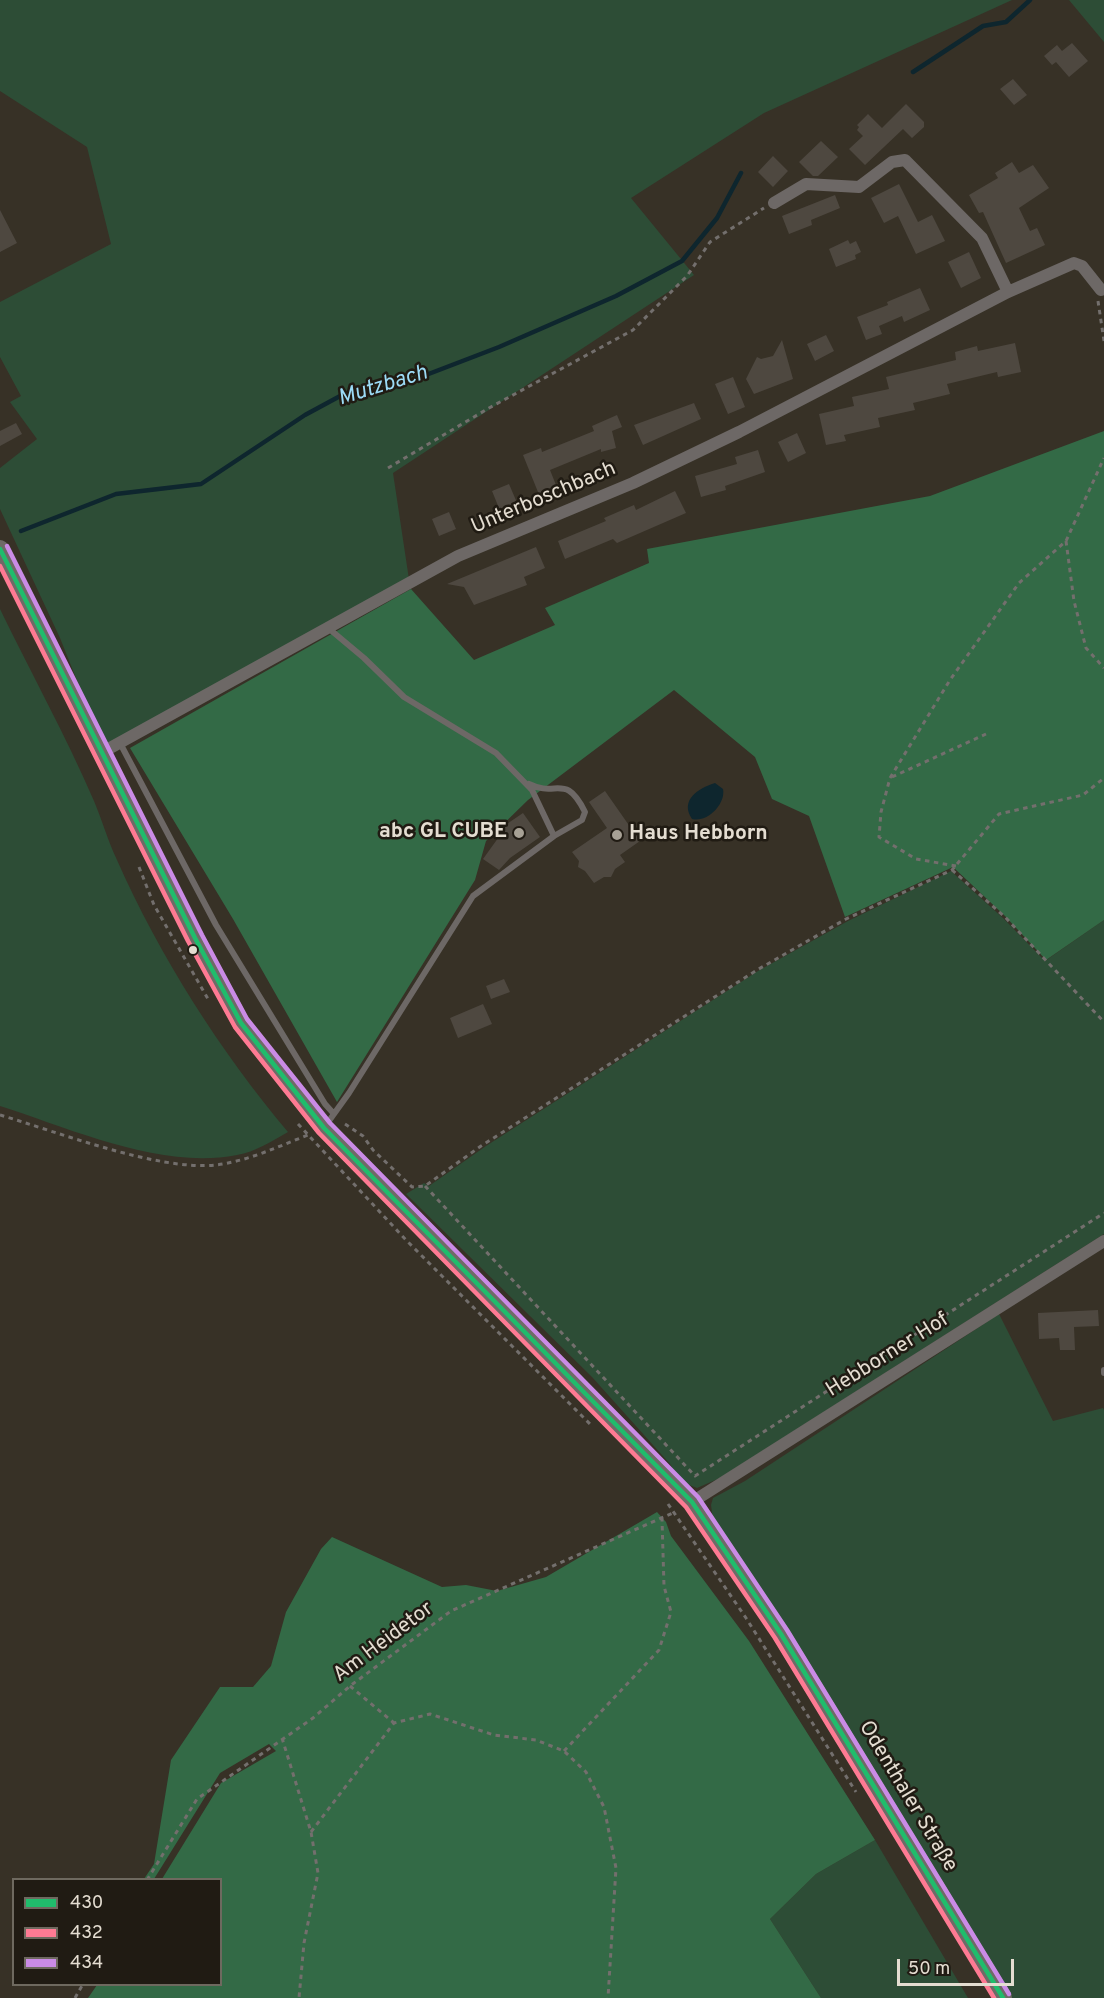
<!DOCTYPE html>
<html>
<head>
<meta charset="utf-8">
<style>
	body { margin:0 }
	#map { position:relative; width:1104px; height:1998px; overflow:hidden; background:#373126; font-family:Overpass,sans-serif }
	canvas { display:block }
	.legend { position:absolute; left:12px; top:1878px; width:210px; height:108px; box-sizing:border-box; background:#201b13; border:2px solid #6e695f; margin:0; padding:8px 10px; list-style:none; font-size:18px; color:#e4ddd1 }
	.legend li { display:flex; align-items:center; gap:12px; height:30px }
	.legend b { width:30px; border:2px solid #6e695f }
	.scale { position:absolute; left:897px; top:1959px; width:117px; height:27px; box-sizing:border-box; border:3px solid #e4ddd1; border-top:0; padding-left:8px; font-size:18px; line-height:21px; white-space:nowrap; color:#e4ddd1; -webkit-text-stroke:4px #201b13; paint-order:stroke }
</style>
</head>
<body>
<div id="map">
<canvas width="1104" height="1998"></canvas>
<ul class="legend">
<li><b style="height:8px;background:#20bc6c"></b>430</li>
<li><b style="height:8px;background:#fe7a93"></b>432</li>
<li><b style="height:8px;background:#ca8be6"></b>434</li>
</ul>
<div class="scale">50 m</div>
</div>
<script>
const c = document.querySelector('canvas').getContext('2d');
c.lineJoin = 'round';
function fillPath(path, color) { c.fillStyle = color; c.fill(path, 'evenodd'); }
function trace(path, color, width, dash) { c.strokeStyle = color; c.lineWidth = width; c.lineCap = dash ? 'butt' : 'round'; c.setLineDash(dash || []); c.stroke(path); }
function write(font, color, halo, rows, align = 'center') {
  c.font = font + ' Overpass,sans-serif'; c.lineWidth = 5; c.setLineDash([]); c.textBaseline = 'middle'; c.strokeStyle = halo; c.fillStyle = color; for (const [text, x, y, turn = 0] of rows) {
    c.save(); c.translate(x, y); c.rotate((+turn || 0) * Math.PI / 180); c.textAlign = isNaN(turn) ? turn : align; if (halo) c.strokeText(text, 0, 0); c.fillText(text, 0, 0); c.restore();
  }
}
fillPath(new Path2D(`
	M0,0H1012L764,113L631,198L694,275L393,473L410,586L104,748L60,638L0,509V468L37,439L10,402L21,396L0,357V302L111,244L87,147L0,91Z
	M1069,0H1104V42Z
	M0,609C31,673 66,736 94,801C102,820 108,841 117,860C160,957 220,1051 288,1132C272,1141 255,1152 237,1155C161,1170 72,1129 0,1106Z
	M951,871L1004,919L1045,961L1104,920V1234L720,1478L697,1488L682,1482L670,1464L592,1377L406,1194L424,1183L429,1186L486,1146L758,971L848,921Z
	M999,1314L1053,1421L1103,1408L1104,1410V1998H1012L886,1792L713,1520L711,1505L713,1498L745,1481Z
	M875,1840L968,1998H821L770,1919L816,1874Z`), '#2d4d36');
fillPath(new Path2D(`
	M1104,431V920L1046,960L1005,916L953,867L845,917L809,816L772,799L755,757L674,690L528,800L486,841L475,880L337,1102L233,919L130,748L411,589L474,660L555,625L545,608L649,563L647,549L930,496Z
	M657,1512L666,1522L671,1536L749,1641L875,1840L816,1874L770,1919L821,1998H88L97,1985L220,1984V1880L162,1879L221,1783L276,1751L269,1744L220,1773L154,1879H144L154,1864L171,1760L220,1687H253L271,1666L286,1612L321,1549L332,1537L442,1587L466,1585L497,1591L546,1577Z`), '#336a46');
fillPath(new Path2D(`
	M715,783L723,789C726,804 707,823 692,819C679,800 699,788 715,783Z`), '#0e262e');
trace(new Path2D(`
	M913,72L983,26L1006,22L1030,0
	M21,531L116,494L201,484L305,415L342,395L392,388L499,347L616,296L682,261L717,218L741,173`), '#0e262e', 4.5);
fillPath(new Path2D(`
	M1072,43L1088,61L1069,77L1056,62L1052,65L1044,56L1057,45L1062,51Z
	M1013,79L1027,95L1014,105L1000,89Z
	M906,104L924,122V127L912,138L903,129L865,165L849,149L863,136L857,130L859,127L857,125L868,114L882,128Z
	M821,141L838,157L818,176H813L799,162Z
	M773,156L788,171L773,187L758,172Z
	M1012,162L1019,173L1033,165L1049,188L1019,208L1030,231L1037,228L1045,245L1006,263L983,212L979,213L969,195L998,178L995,173Z
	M899,184L918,222L932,215L945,241L916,254L898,216L884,223L871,198Z
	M835,195L840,208L811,220L812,225L789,234L782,216Z
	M0,210L17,243L0,252Z
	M848,240L850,244L856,241L861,252L855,255L856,259L836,267L829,249Z
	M969,252L981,278L961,288L948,262Z
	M920,288L930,310L904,322L902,316L879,326L882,334L866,340L857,317L888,305L887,302Z
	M826,335L834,351L815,361L807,344Z
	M782,340L793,379L754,394L746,379L757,357L761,359L773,356Z
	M1015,343L1021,372L998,377L997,372L947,384L950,394L913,403L915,410L878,418L880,427L844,435L846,441L826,445L819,414L854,406L852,397L889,389L886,377L956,360L955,352L977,346L978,351Z
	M733,377L745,407L728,414L715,384Z
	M694,403L701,419L643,445L634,425Z
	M617,415L622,427L612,431L616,448L601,452V449L550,470L558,490L540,497L523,455L541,448L542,452L594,431L592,426Z
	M16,423L22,434L0,446V431Z
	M797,433L806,453L788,462L778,442Z
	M758,450L765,472L725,486L726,490L701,497L695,476L737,464L735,457Z
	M509,484L518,505L501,513L492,491Z
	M675,491L686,513L617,543L613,539L565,559L558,541L606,521L604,518L634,505L636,510Z
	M449,512L456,529L439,536L432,519Z
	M536,547L545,568L524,577L527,585L474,605L464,587L447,584Z
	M605,791L640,841L620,855L625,862L615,869L611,877H604L594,883L585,871L578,867L579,861L572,852L607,828L589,802Z
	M523,813L540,837L510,858L499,870L483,859L501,834L498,830Z
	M504,979L510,992L491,999L486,986Z
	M483,1004L492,1024L458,1038L450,1018Z
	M1098,1310L1099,1326L1074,1327L1075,1350H1060L1059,1338L1039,1339L1038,1313Z`), '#4e4840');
trace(new Path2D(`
	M1098,301L1104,341
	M388,468L489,408L633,330L687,276L710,242L764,208
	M1066,541L1074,601L1086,648L1104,668
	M892,777L986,734
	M956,866L916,859L879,837L881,812L890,778L950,680L1019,583L1066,541L1104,458
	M139,867L154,905L208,999
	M952,870L1005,917L1104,1022
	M0,1115C58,1132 157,1171 216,1165C248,1161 277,1147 308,1135
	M298,1124L406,1240L590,1424
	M345,1124L363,1136L373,1150L412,1187L425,1186L481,1146L757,970L846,919L952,870L999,814L1083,795L1104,778
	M425,1186L695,1476L1104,1213
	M668,1504L746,1618L856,1792
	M350,1686L394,1723
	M282,1738L311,1832L318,1873L304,1943L299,1998
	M564,1751L659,1650L671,1612L664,1586L662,1519
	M311,1832L394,1723L430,1714L494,1735L536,1740L564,1751L586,1772L604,1807L616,1868L608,1998
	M147,1880L197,1799L313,1718L350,1686L451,1611L675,1512
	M75,1998L83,1984`), '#736f6d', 3, [4.5, 4.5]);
trace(new Path2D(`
	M120,743L216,925L325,1104L334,1114
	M529,784C557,798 565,772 585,812L582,820L554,836
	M326,1125L349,1093L473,896L554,836L532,790L496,753L404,697L364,658L327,627
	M1104,1370V1373`), '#6d6866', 6);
trace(new Path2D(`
	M774,203L806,184L859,187L892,162L905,160L982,238L1008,292
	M101,753L458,556L633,483L739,432L1008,292L1074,263L1082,266L1101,290
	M692,1502L1104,1241`), '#6d6866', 12);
trace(new Path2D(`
	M0,549L195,938L241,1023L324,1128L692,1502L781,1634L1003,1998`), '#6f6a67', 18);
trace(new Path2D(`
	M0,549L195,938L241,1023L324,1128L692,1502L781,1634L1003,1998`), '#20bc6c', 4.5);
trace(new Path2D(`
	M0,566L188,941L235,1027L319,1133L686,1507L775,1638L994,1998`), '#fe7a93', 4.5);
trace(new Path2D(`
	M7,546L202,935L247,1019L330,1123L698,1497L787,1630L1009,1994`), '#ca8be6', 4.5);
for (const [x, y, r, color] of [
	[519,833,6,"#a7a195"],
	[617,835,6,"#a7a195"],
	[193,950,5,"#e4ddd1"]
]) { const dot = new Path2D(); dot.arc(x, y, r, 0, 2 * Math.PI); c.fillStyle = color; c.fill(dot); trace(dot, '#201b13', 2); }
write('21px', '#e4ddd1', '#201b13', [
	["Unterboschbach",544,499,-23],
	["Hebborner Hof",888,1356,-32],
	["Am Heidetor",384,1643,-37],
	["Odenthaler Straße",907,1797,59]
]);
write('bold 21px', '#e4ddd1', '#201b13', [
	["abc GL CUBE",507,833],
	["Haus Hebborn",629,835,"left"]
], 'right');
write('italic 22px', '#9cdbf6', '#201b13', [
	["Mutzbach",383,387,-17]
]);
</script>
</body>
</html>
